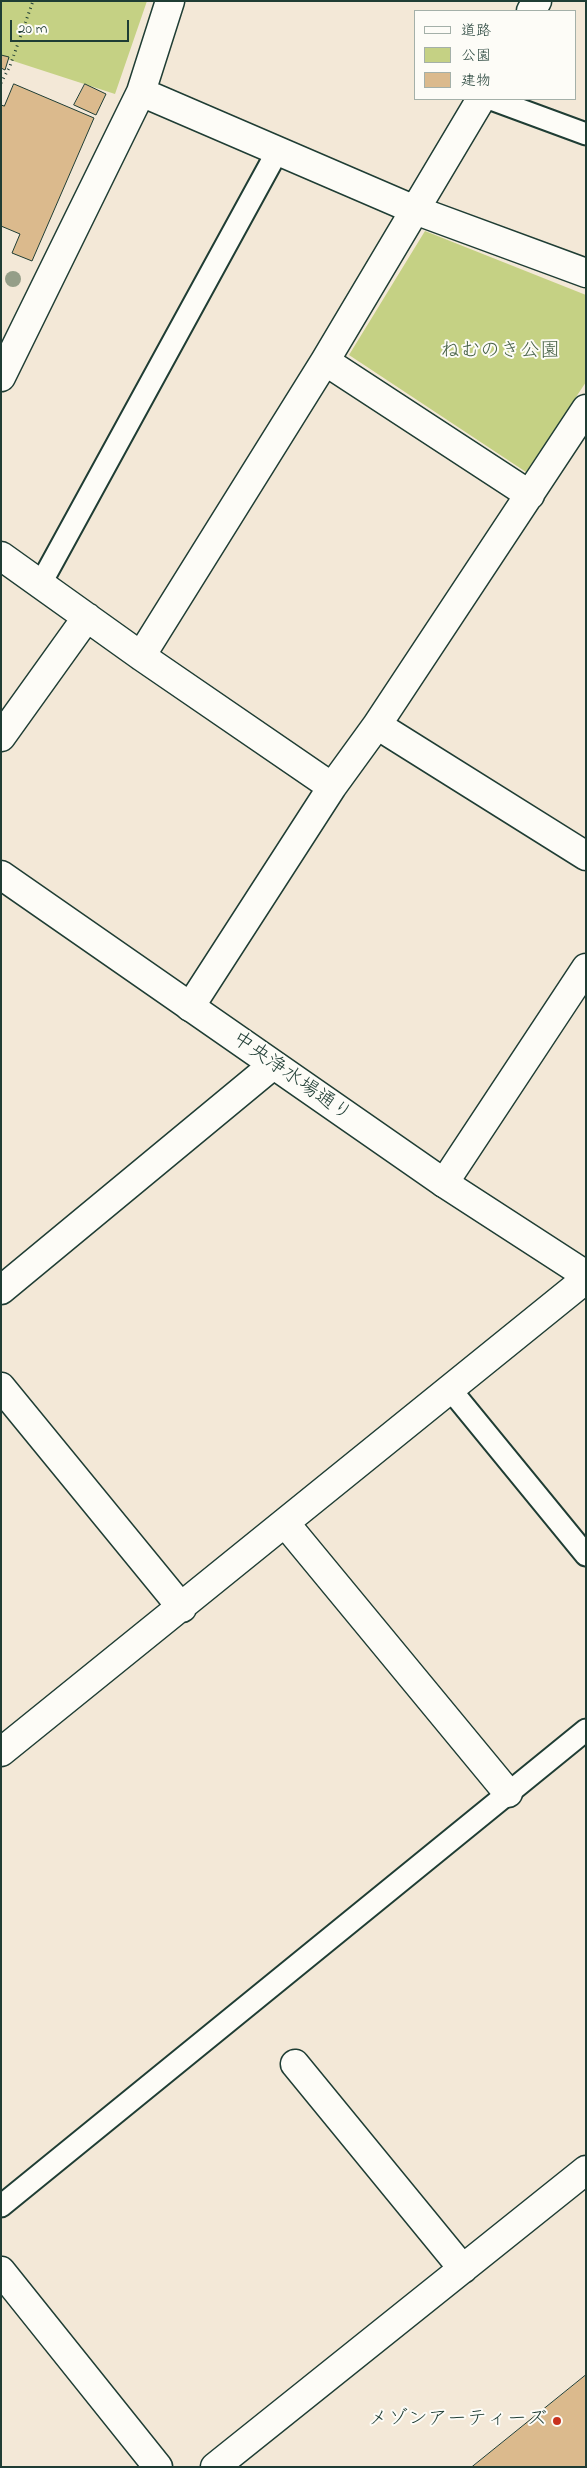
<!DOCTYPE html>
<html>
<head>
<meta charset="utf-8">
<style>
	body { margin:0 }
	#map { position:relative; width:587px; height:2468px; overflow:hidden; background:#f3e8d7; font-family:"Indie Flower","Klee One",sans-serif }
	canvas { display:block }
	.frame { position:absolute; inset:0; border:2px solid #1f3d34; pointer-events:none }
	.legend { position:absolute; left:414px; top:10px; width:162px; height:90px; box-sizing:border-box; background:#fdfcf7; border:1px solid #a4b0a9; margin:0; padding:6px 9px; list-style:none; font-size:15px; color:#1f3d34 }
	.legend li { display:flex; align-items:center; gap:10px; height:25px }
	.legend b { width:25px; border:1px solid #a4b0a9 }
	.scale { position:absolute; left:10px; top:20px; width:119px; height:22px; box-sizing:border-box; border:2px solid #1f3d34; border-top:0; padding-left:6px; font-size:15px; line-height:18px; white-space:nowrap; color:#1f3d34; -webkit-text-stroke:4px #fdfcf7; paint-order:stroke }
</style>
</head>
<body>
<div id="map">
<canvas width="587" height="2468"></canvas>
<div class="frame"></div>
<ul class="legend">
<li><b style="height:6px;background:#fdfcf7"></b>道路</li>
<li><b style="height:14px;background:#c5d184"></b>公園</li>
<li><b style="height:14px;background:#dbba8d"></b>建物</li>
</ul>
<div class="scale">20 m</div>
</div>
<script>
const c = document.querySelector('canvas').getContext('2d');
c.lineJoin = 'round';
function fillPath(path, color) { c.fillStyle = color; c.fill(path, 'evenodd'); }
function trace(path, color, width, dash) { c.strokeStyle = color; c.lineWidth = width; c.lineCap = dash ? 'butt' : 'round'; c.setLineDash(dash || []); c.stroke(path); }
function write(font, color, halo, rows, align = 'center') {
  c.font = font + ' "Indie Flower","Klee One",sans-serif'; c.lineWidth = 4; c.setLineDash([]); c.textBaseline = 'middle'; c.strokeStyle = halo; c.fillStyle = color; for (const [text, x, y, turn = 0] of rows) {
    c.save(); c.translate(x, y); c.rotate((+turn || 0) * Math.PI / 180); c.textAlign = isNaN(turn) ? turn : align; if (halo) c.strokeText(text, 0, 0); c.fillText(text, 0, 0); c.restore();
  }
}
fillPath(new Path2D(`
	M1,1H147L115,94L1,57Z
	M425,231L586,295V382L526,472L349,355Z`), '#c5d184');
const building = new Path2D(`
	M1,55L9,57L5,70L1,68Z
	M14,84L94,118L32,261L12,253L20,234L1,226V105L4,106Z
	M85,84L106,94L96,115L74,105Z
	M586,2375V2467H472Z`);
fillPath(building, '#dbba8d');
trace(building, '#1f3d34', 1);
const lane = new Path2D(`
	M491,99L586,134
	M41,583L277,152
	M450,1389L586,1555
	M1,2206L586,1730`);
const street = new Path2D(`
	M531,11L537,1
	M141,92L415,210L586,273
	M325,361L530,495
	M1,377L141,92L170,1
	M1,556L141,656L332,787
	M141,656L325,361L481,99
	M377,725L586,856
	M1,737L87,617
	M190,1007L332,787L377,725L586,409
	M444,1183L586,968
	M1,1290L273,1065
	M1,1387L182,1608
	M285,1523L508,1793
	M1,1752L586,1279
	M295,2064L463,2269
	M215,2467L586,2170`);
const secondary = new Path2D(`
	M1,875L444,1183L586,1275
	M1,2271L158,2467`);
trace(lane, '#1f3d34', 25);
trace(street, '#1f3d34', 31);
trace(secondary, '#1f3d34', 31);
trace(new Path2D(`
	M1,83L10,66L33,1`), '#1f3d34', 3, [1, 4]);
trace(lane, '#fdfcf7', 21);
trace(street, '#fdfcf7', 28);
trace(secondary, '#fdfcf7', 28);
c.fillStyle = '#959e88';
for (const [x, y] of [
	[13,279]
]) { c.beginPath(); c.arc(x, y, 8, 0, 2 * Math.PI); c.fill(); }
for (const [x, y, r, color] of [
	[557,2421,5,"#c8321e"]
]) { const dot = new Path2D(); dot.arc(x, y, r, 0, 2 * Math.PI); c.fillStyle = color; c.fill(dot); trace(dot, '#fdfcf7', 2); }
write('20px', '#486248', '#fdfcf7', [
	["ねむのき公園",500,353]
]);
write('20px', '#1f3d34', '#fdfcf7', [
	["中央浄水場通り",291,1078,35]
]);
write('20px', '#1f3d34', '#fdfcf7', [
	["メゾンアーティーズ",547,2421]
], 'right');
</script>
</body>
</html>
